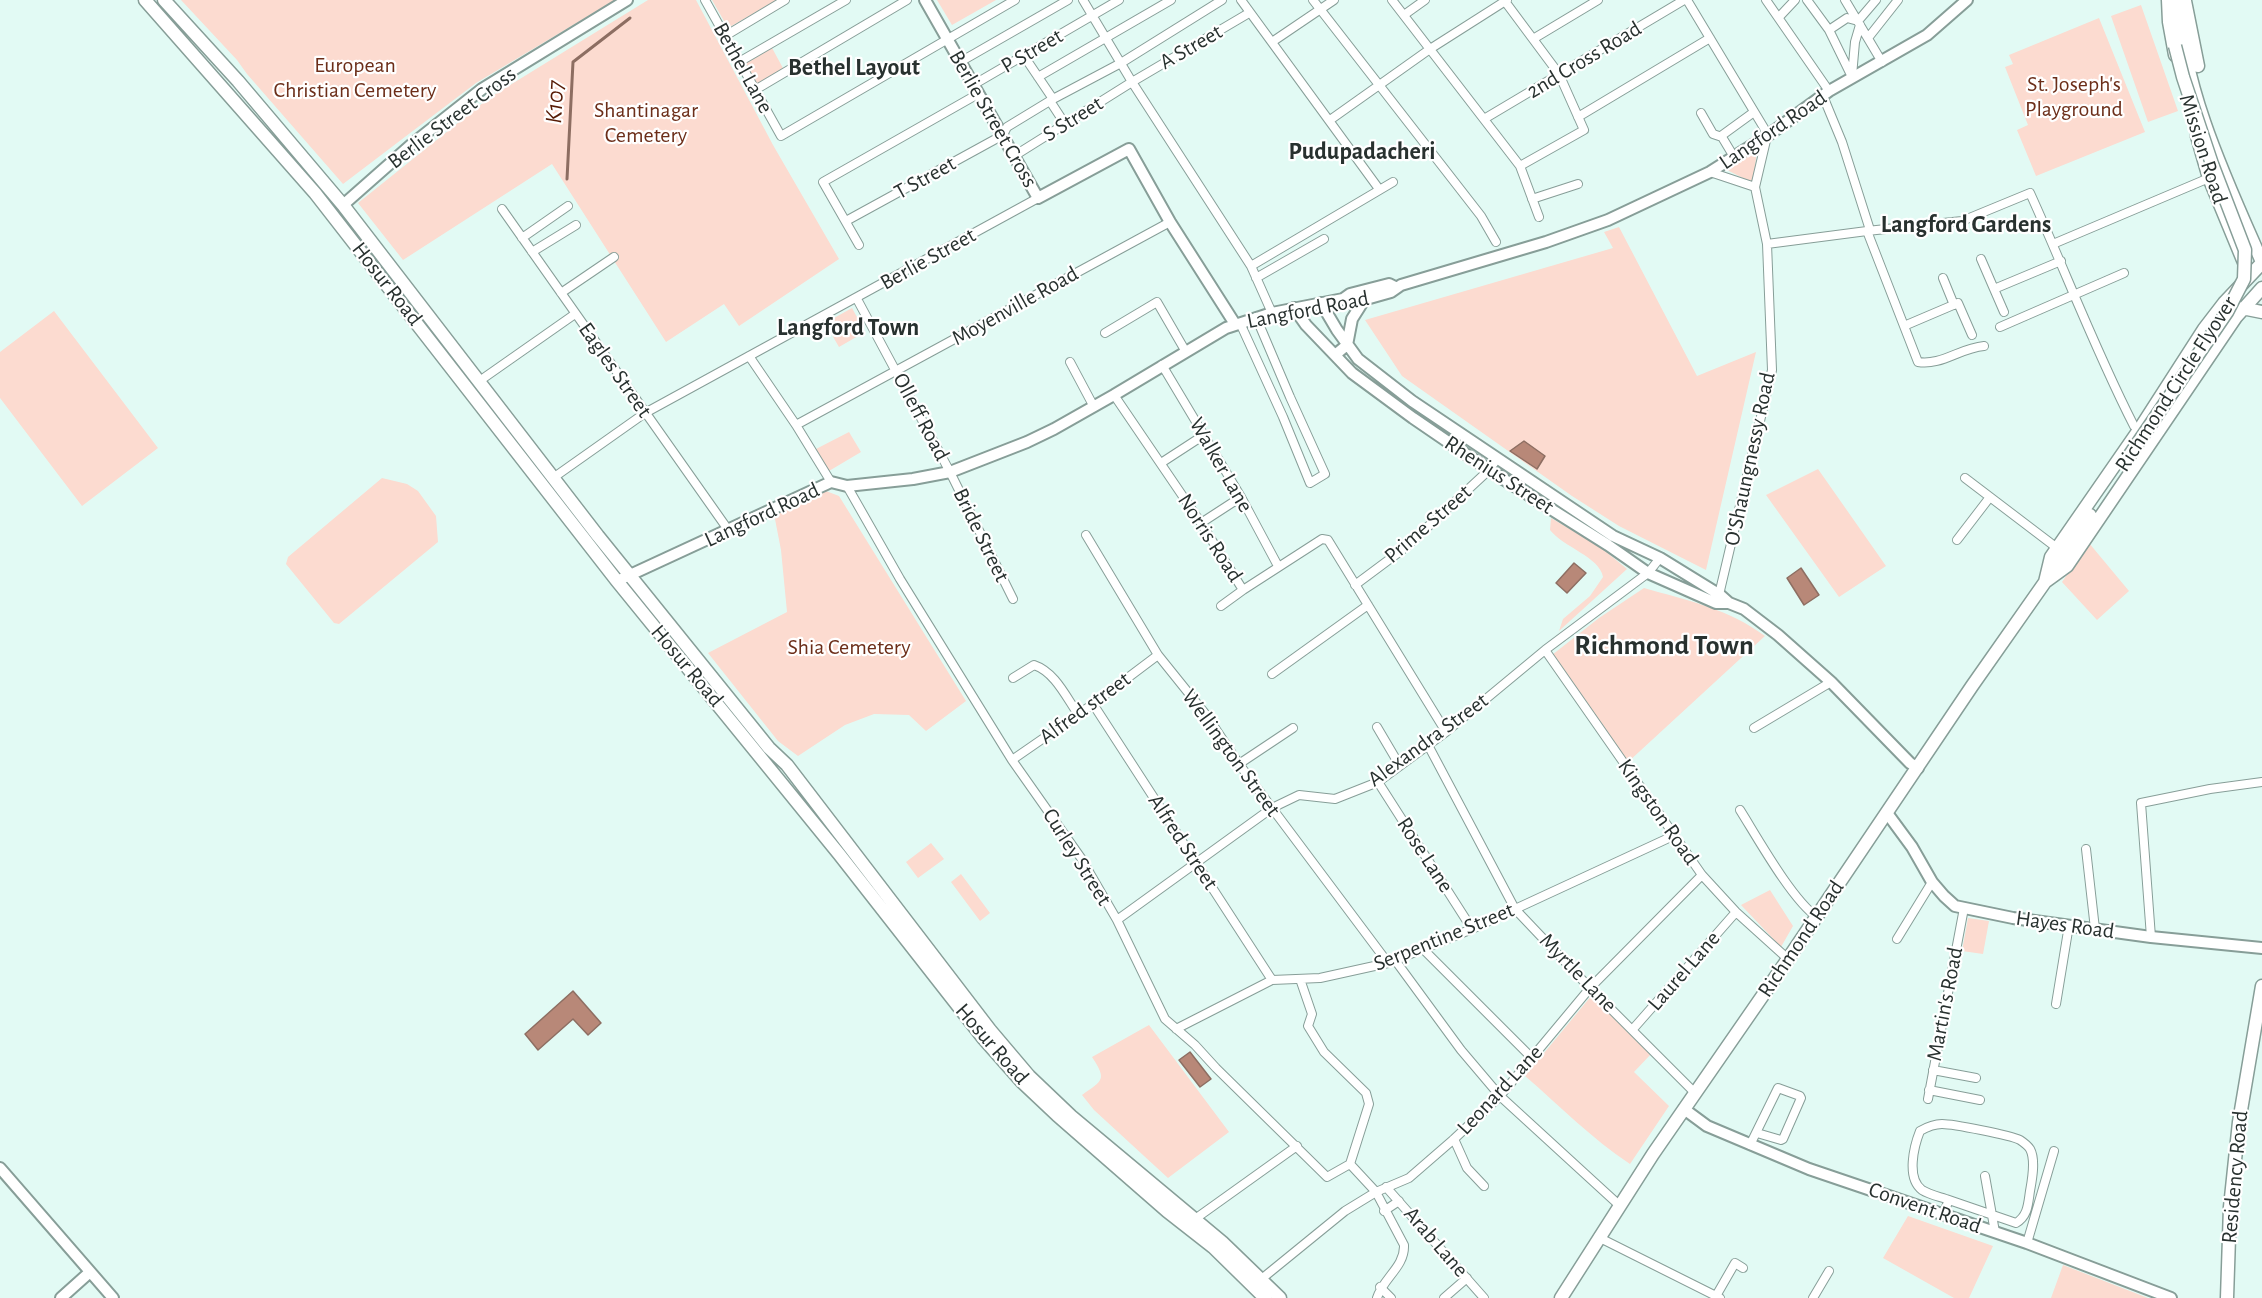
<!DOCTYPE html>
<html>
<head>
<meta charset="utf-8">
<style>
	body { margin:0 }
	canvas { display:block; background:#e2faf4 }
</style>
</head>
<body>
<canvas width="2262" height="1298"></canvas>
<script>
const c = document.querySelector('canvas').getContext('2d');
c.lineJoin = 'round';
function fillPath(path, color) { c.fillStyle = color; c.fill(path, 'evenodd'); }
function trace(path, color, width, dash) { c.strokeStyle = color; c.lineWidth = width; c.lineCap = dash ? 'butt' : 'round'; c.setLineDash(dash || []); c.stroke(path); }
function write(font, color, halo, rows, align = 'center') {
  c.font = font + ' "Alegreya Sans",sans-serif'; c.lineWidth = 4.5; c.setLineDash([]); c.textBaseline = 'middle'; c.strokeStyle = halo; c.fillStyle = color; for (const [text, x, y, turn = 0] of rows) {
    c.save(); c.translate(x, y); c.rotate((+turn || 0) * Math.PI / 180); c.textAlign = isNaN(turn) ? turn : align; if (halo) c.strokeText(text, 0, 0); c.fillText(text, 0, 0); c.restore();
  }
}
fillPath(new Path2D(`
	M181,0H615L476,83L343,184L247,74L237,60Z
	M648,0H696L773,145L839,259L739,326L724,304L666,342L552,164L403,260L358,203L489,98Z
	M712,0H777L728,28Z
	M937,0H996L952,25Z
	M2141,5L2178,111L2148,122L2111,16Z
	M2099,18L2145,132L2036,176L2017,130L2028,125L2005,67L2013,64L2009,55Z
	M771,46L784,70L756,86L742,63Z
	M1757,150L1753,183L1727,170Z
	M1619,227L1697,376L1756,352L1706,570L1619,526L1572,496L1402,376L1365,320L1613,248L1604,232Z
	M852,308L865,332L839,347L825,323Z
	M54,311L158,448L82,506L0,398V352Z
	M849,432L861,452L829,471L816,449Z
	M1818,469L1886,566L1839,597L1766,495Z
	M382,478L407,484L418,491L436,516L438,542L339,624L334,623L286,564L288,557Z
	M826,491L839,496L966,701L926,731L909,715L874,714L845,725L798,756L778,741L708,653L787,612L781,550L774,514Z
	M1551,518L1599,546L1627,569L1559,631L1563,619L1590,596L1603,577C1600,557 1563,547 1550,530Z
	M2089,543L2129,591L2097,620L2062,582Z
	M1644,588C1686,600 1729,609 1765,636L1627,763L1552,655L1599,618Z
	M931,843L944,859L918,878L906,862Z
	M961,874L990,913L980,921L951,882Z
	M1770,890L1793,926L1781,947L1741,905Z
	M1968,918L1989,921L1983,954L1962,951Z
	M1592,995L1652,1053L1634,1072L1669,1106L1630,1164C1592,1139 1560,1106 1525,1076Z
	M1149,1025L1229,1132L1168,1178L1094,1110L1082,1095C1103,1080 1107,1080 1092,1057Z
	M1908,1216L1993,1246L1969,1298H1954L1883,1258Z
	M2063,1265L2148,1298H2051Z`), '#fcdbd0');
const water = new Path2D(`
	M1524,441L1545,456L1537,469L1510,451Z
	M1574,563L1586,573L1567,593L1556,583Z
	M1801,568L1819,595L1804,605L1787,578Z
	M573,991L601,1023L588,1035L573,1019L538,1050L525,1034Z
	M1190,1052L1211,1079L1200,1087L1179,1060Z`);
fillPath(water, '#b88878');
trace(water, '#8d6e62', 1.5);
trace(new Path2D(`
	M567,179L573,62L630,18`), '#8d6e62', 3);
const street = new Path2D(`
	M705,0L781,136L1015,0
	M1083,0L1132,82L1251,266L1272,313
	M1241,0L1379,189
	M1313,0L1481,216L1496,242
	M1392,0L1520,166L1539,217
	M1504,0L1559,74L1584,130L1520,166
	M1687,0L1764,128L1767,136L1755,187L1767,244L1772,370L1718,599
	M1766,0L1829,91
	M1807,0L1829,30L1852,77
	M1845,0L1882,62
	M1404,15L1425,0
	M1779,17L1795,0
	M1829,30L1847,18L1858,21L1876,0
	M725,36L785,0
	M1868,38L1898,0
	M1533,39L1598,0
	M1272,42L1334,0
	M1024,56L1053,99
	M739,62L846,0
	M960,62L1068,0
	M1852,76L1855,42L1860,25
	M1038,77L1171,0
	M973,85L1119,0
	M755,90L907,0
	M1823,96L1842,142L1870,230
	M1050,101L1065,124
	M1701,113L1713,134L1722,137L1734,157
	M1578,117L1710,38
	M1484,119L1684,0
	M1330,120L1430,49L1507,0
	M1721,136L1754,112
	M1014,156L1132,82L1249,13
	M1710,172L1755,187
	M1532,199L1578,184
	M502,209L729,531
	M846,221L1003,135L1007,127L1053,99L1121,63L1222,0
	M1867,231L1918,362C1941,366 1960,348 1984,346
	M522,238L568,206
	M1767,244L1867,231L1962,221L2030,193C2065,270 2095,350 2134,426L2139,430
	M2053,244L2209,178
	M859,245L823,182L978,94
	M532,252L576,225
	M1981,259L1994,289L2061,261
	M1251,266L1393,182
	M1256,278L1324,239
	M1943,278L1954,305
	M1994,289L2004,312
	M561,293L614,257
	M857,299L950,472L1013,599
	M1240,323L1283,417L1310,483L1325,474L1290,397L1256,317
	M1904,326L1958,303L1972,335
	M2000,327L2124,273
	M1105,333L1157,302L1186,352
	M749,356L796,425L831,482
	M1070,362L1094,407
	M1162,365L1241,497L1278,566
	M478,382L575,314
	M1114,395L1201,523L1243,590L1322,539L1328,540L1446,732
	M796,425L1170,222
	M1161,463L1204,435
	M553,478L645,413L1038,198
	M1965,478L2057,548
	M847,486L900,579L1012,760L1081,858L1117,920L1165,1019L1195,1045L1216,1068L1327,1177L1350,1164
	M1201,523L1241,497
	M1086,535L1158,655L1207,716L1239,764L1388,963
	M1957,540L1990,497
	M1355,585L1406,547L1489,470L1497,459
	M1221,606L1243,590
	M1545,650L1702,875L1736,912L1788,959
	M1272,674L1368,605
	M1013,678L1034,665C1055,672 1066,697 1078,714
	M1093,704L1272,980
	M1377,727L1400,766
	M1754,728L1831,682
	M1428,745L1515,909L1590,988L1695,1093
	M1012,760L1093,704L1158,655
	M1239,764L1293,728
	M1378,782L1472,929
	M1740,810C1757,837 1792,900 1817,917
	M2086,849L2095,929
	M1117,920L1272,808L1299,795L1335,799L1378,782L1446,732L1545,650L1648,573L1660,558
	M2151,937L2141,803L2210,789L2262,782
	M1897,939L1932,882
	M1423,949L1532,1058
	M1395,960L1461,1050L1500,1096L1619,1205
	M1300,979L1312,1014L1308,1026L1324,1052L1366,1093L1369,1104L1350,1164
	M2056,1004L2069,925
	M1176,1029L1272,980L1320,978L1388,963L1472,929L1673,836
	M1633,1029L1736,912
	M1933,1070L1976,1078
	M1929,1090L1980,1100
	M1928,1099L1964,908
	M1454,1139L1467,1168L1484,1186
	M1750,1145L1778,1088L1800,1096L1801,1098L1783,1139L1781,1140L1757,1133
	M1350,1164L1376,1192L1404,1245C1405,1267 1383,1278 1377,1298
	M1985,1176L1995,1232
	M1386,1187L1484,1298
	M1384,1211L1399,1201
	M1943,1214L1949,1200C1941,1197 1930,1195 1922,1190C1906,1178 1914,1146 1920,1131C1927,1127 1934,1124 1942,1124C1953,1124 2010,1135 2020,1140C2023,1142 2028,1146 2030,1149C2036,1160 2032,1180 2030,1191C2028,1204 2028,1216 2016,1223L1949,1200
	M1195,1219L1297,1146
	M1598,1237L1720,1298
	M2027,1243L2054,1151
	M1259,1281L1345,1211L1376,1192L1409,1178L1454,1139L1500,1096L1590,988L1702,875
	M1380,1287L1391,1298
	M1716,1296L1735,1263L1743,1268
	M1444,1298L1467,1278
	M1813,1298L1829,1271`);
const secondary = new Path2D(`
	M925,0L1038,198L1129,149L1170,222L1235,324
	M343,205L411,145L482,89L627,0
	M1343,299L1350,294L1389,284L1395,287
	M1321,303L1337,330L1358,359L1412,401L1613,536L1660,558L1720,595L1729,603L1744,609L1778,635L1831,682L1910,763L1918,768
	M1294,308L1306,325L1352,373L1413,418L1489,470L1608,545L1648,573L1716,603H1729
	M1335,355L1347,345L1352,319L1364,300
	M617,581L831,482L847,486L913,479L950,472L1027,442L1054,429L1114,395L1226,328L1272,313L1343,299L1352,303L1391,292L1401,285L1546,242L1608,220L1710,172L1767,136L1829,91L1927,35L1967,0
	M1887,813L1912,847L1932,882L1944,896L1955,906L2013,918L2151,937L2262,948
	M1684,1109L1707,1126L1809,1169L2027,1243L2171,1298
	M0,1168L113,1298
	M61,1298L90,1272`);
const primary = new Path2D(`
	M145,0L315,193L617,581L839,854L984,1039L1022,1082L1057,1115L1167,1211L1213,1247L1265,1298
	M164,0L238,81L343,205L598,536L769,748L787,765L990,1030L1029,1076L1071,1116L1222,1242L1280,1298
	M2168,0L2169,22L2175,55
	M2180,0C2179,82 2229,187 2262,262
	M2185,1L2198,66
	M2197,136L2209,178L2245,265
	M2242,308L2262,312
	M2051,573L2090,515
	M2045,582L2051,557L2139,430L2204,329L2224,303L2262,263
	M1561,1298L1653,1154L1788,959L1972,686L2045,582L2067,566L2236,317L2262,288
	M2227,1298L2230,1207L2239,1122L2262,986`);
trace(street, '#879e98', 10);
trace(secondary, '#879e98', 14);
trace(primary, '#879e98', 15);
trace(street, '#fff', 8);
trace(secondary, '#fff', 10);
trace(primary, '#fff', 12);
const primaryBridge = new Path2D(`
	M2127,459L2227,312L2244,279L2245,250L2212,164L2183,77L2175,46`);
trace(primaryBridge, '#879e98', 15, []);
trace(primaryBridge, '#fff', 12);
write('22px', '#28312f', '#fff', [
	["A Street",1191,47,-30],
	["P Street",1032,51,-30],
	["2nd Cross Road",1584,60,-31],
	["Bethel Lane",743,68,61],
	["Berlie Street Cross",452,118,-37],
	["Berlie Street Cross",993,119,60],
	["S Street",1073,119,-32],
	["Langford Road",1773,130,-34],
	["Mission Road",2203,149,72],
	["T Street",925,178,-29],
	["Berlie Street",928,259,-29],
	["Hosur Road",387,284,52],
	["Moyenville Road",1015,306,-29],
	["Langford Road",1308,310,-11],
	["Eagles Street",615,370,55],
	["Richmond Circle Flyover",2176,384,-57],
	["Olleff Road",921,417,62],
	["O'Shaungnessy Road",1750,459,-78],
	["Walker Lane",1221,465,60],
	["Rhenius Street",1499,475,33],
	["Langford Road",762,515,-25],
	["Prime Street",1428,524,-41],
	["Bride Street",981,535,64],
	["Norris Road",1210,538,57],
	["Hosur Road",687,666,50],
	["Alfred street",1085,708,-36],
	["Alexandra Street",1428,740,-36],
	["Wellington Street",1231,753,54],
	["Kingston Road",1658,812,55],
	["Alfred Street",1183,842,57],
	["Rose Lane",1425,855,57],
	["Curley Street",1077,857,58],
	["Hayes Road",2065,925,8],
	["Serpentine Street",1444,937,-22],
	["Richmond Road",1801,939,-56],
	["Laurel Lane",1684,971,-49],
	["Myrtle Lane",1578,973,46],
	["Martin's Road",1945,1004,-79],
	["Hosur Road",992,1044,49],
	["Leonard Lane",1500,1090,-47],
	["Residency Road",2235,1177,-85],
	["Convent Road",1925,1208,19],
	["Arab Lane",1436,1242,49]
]);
write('22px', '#6c2e19', '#fff', [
	["European",355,65],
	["Christian Cemetery",355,90],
	["St. Joseph's",2074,84],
	["Playground",2074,109],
	["Shantinagar",646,110],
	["Cemetery",646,135],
	["Shia Cemetery",849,647]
]);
write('bold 24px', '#28312f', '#fff', [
	["Bethel Layout",854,68],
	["Pudupadacheri",1362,152],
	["Langford Gardens",1966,225],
	["Langford Town",848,328]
]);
write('italic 24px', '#571b05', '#fff', [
	["K107",555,102,-87]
]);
write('bold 28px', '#28312f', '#fff', [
	["Richmond Town",1664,646]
]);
</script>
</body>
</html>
